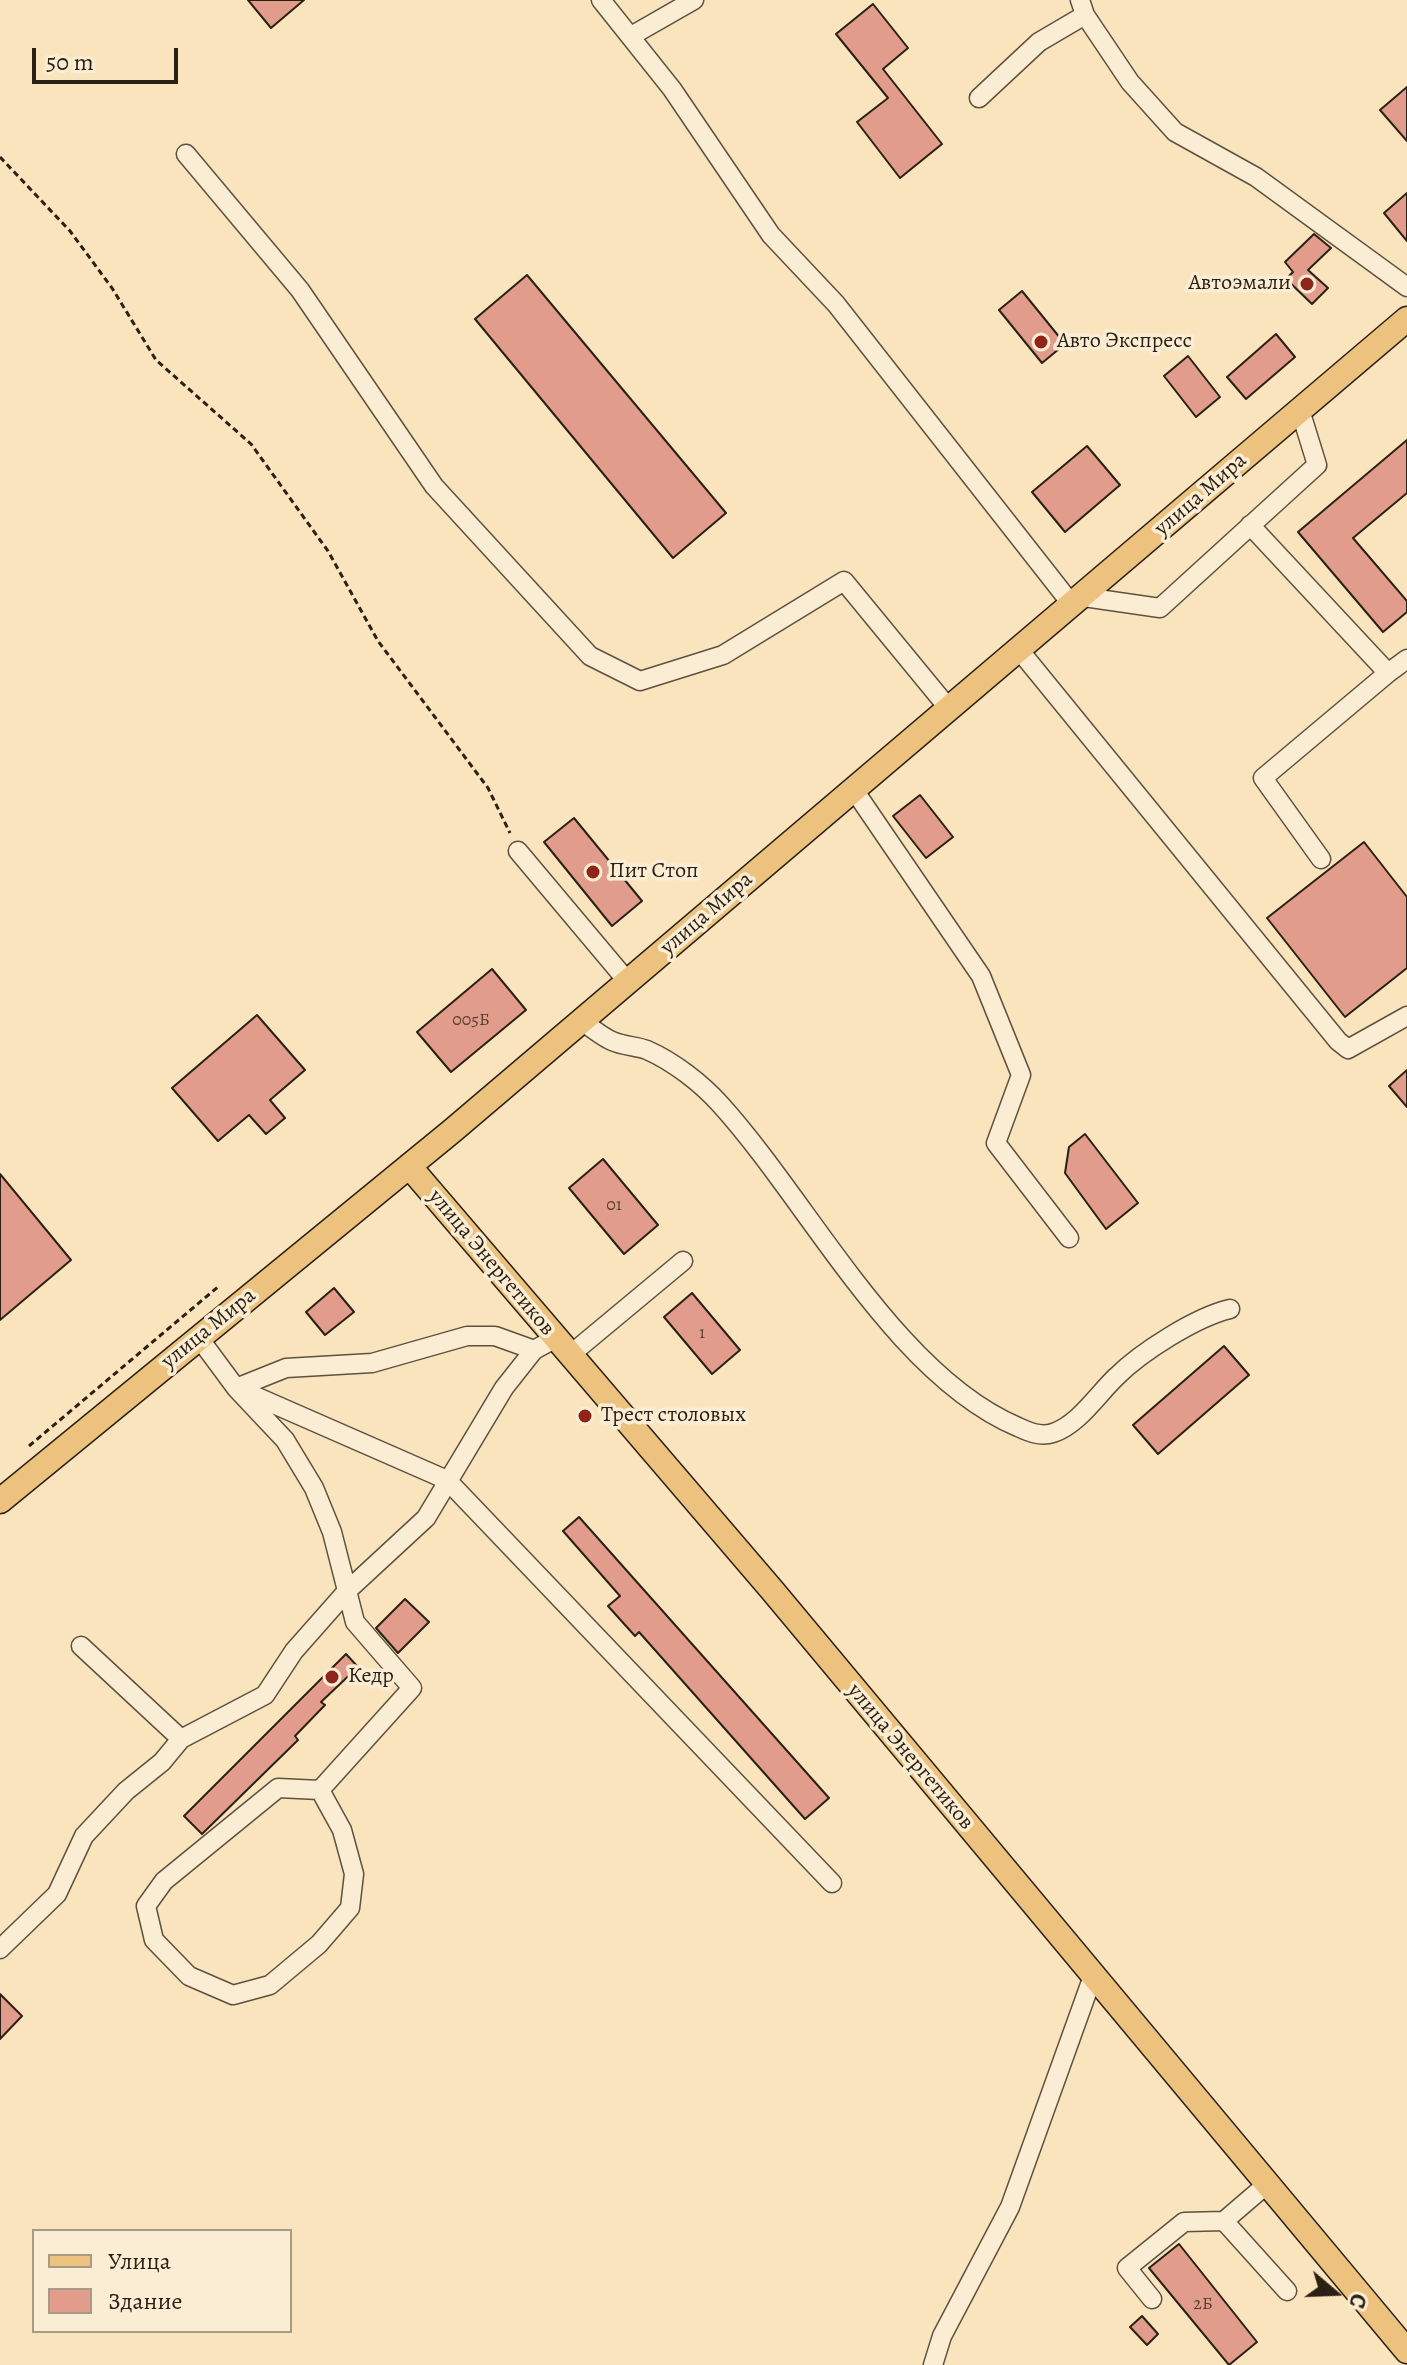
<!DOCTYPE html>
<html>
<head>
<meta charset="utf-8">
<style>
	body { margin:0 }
	#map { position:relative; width:1407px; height:2365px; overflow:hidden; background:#f9e4bd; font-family:Alegreya,serif }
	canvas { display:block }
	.legend { position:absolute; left:32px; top:2229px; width:260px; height:104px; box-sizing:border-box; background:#fbedd4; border:2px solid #a79b87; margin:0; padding:10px 14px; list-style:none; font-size:24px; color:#2a2013 }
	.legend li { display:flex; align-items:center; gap:16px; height:40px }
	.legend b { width:40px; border:2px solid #a79b87 }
	.north { position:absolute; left:1295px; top:2253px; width:80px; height:80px; -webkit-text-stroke:6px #fbedd4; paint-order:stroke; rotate:109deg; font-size:22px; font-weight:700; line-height:32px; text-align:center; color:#2a2013 }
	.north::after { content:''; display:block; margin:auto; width:28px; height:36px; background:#2a2013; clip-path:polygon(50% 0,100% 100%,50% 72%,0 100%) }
	.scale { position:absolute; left:32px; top:48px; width:146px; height:36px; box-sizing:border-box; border:4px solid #2a2013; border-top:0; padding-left:10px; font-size:24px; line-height:28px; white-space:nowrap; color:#2a2013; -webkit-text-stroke:6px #fbedd4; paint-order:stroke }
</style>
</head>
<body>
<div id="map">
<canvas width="1407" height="2365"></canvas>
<ul class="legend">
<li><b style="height:10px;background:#ecc27e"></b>Улица</li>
<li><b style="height:22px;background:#e29c8c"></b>Здание</li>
</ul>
<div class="north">С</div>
<div class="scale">50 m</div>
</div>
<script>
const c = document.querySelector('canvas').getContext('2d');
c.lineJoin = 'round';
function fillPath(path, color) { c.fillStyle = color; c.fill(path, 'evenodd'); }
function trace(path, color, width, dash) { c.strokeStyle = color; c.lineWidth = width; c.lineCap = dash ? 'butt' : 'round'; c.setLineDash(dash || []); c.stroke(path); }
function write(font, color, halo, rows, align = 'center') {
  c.font = font + ' Alegreya,serif'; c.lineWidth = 7; c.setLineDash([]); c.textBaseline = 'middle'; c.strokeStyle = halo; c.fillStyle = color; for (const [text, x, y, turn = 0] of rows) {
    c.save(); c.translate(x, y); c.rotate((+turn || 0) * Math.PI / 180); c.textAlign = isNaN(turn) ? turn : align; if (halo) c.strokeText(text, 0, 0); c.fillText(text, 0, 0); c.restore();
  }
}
const building = new Path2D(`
	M248,0H304L271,28Z
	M873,4L908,48L883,69L942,144L900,178L857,122L888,98L836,34Z
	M1407,87V141L1380,110Z
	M1407,193V241L1384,213Z
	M1314,234L1331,248L1308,270L1328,288L1312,304L1286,279L1293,272L1285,262Z
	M527,275L726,513L673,558L475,319Z
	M1022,291L1065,344L1042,363L999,310Z
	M1276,334L1295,357L1246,399L1227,377Z
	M1188,356L1220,397L1196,417L1164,376Z
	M1407,440V493L1353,538L1407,601V612L1383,632L1298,532Z
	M1087,446L1120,485L1065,532L1032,492Z
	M920,795L953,837L926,858L893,816Z
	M574,818L642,901L612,926L544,842Z
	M1364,842L1407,897V968L1345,1017L1267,918Z
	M492,969L526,1010L451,1072L417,1032Z
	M257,1015L305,1070L270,1100L285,1118L266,1134L249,1115L218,1141L172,1088Z
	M1407,1070V1107L1389,1086Z
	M1085,1134L1138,1203L1106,1229L1065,1173L1069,1147Z
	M603,1159L658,1225L624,1254L569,1188Z
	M0,1174L71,1260L0,1320Z
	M334,1288L354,1312L325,1335L306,1312Z
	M692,1293L740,1350L712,1374L664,1317Z
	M1224,1346L1249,1375L1158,1454L1133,1425Z
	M579,1517L829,1798L805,1819L639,1632L635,1636L608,1606L620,1596L563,1531Z
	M405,1599L429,1622L398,1653L376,1628Z
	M346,1654L358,1667L321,1702L325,1705L295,1736L298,1740L202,1834L184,1816Z
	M0,1994L22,2016L0,2039Z
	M1179,2244L1257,2342L1229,2365L1149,2268Z
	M1142,2316L1158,2334L1147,2345L1130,2327Z`);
fillPath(building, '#e29c8c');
trace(building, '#2a2013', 2);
const minor = new Path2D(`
	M601,0L672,89L771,235L836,304L1073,606
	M1080,0L1085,15L1130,82L1175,132L1256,177L1407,287
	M631,36L694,0
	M979,98L1039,42L1085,15
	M186,154L300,290L434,486L590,656L640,681L723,655L844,581L950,710
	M1250,525L1388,673L1407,659
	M1084,597L1160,608L1317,465L1300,410
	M1020,651L1338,1041L1348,1049L1407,1016
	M854,790L981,976L1021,1075L996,1143L1069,1238
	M518,851L628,982
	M1321,859L1263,778L1388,673
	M581,1021C591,1027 601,1036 612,1041C623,1046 636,1046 647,1050C674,1062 701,1083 720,1104C809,1202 895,1375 1018,1427C1029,1432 1040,1437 1053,1433C1078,1425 1098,1394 1116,1377C1141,1352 1196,1317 1230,1309
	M199,1338L236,1388L285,1440L314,1488L332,1532L355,1622L412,1688L320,1790L342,1830L354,1874L350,1908L319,1944L270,1985L233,1995L189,1976L154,1940L146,1906L164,1881L278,1788L320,1790
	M570,1355L683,1261
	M236,1388L286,1368L372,1363L467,1336H495L534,1350
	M246,1392L447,1480L832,1883
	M81,1646L181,1739
	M0,1949L57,1894L84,1836L126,1791L162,1762L181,1739L265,1695L294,1651L347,1591L426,1518L504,1388L534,1350L556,1338
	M1266,2185L1224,2221L1287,2291
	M1152,2299L1127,2268L1184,2222L1224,2221
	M933,2365L942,2336L1010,2207L1093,1976`);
const major = new Path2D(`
	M409,1166L772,1590L1407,2351
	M0,1501L452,1131L1407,319`);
trace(minor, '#5e513e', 21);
trace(major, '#2a2013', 27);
trace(new Path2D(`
	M0,157L70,231L112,288L156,360L251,444L328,551L378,641L488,788L510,833
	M29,1446L219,1286`), '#2a2013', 3, [6, 4]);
trace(minor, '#fbedd4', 18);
trace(major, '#ecc27e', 24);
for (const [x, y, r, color] of [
	[1307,284,8,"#8f2418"],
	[1041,342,8,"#8f2418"],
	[593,872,8,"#8f2418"],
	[585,1416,8,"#8f2418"],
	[332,1677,8,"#8f2418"]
]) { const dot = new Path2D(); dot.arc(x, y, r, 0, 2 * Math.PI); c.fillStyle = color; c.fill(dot); trace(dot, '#fbedd4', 3); }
write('18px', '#583f31', null, [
	["005Б",471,1021],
	["01",614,1206],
	["1",702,1334],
	["2Б",1203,2305]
]);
write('22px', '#2a2013', '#fbedd4', [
	["Автоэмали",1291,284,"right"],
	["Авто Экспресс",1057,342],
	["Пит Стоп",609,872],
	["Трест столовых",601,1416],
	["Кедр",348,1677]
], 'left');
write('22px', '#2a2013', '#fbedd4', [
	["улица Мира",1201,495,-41],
	["улица Мира",707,914,-41],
	["улица Энергетиков",491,1263,50],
	["улица Мира",209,1329,-39],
	["улица Энергетиков",910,1757,50]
]);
</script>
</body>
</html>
